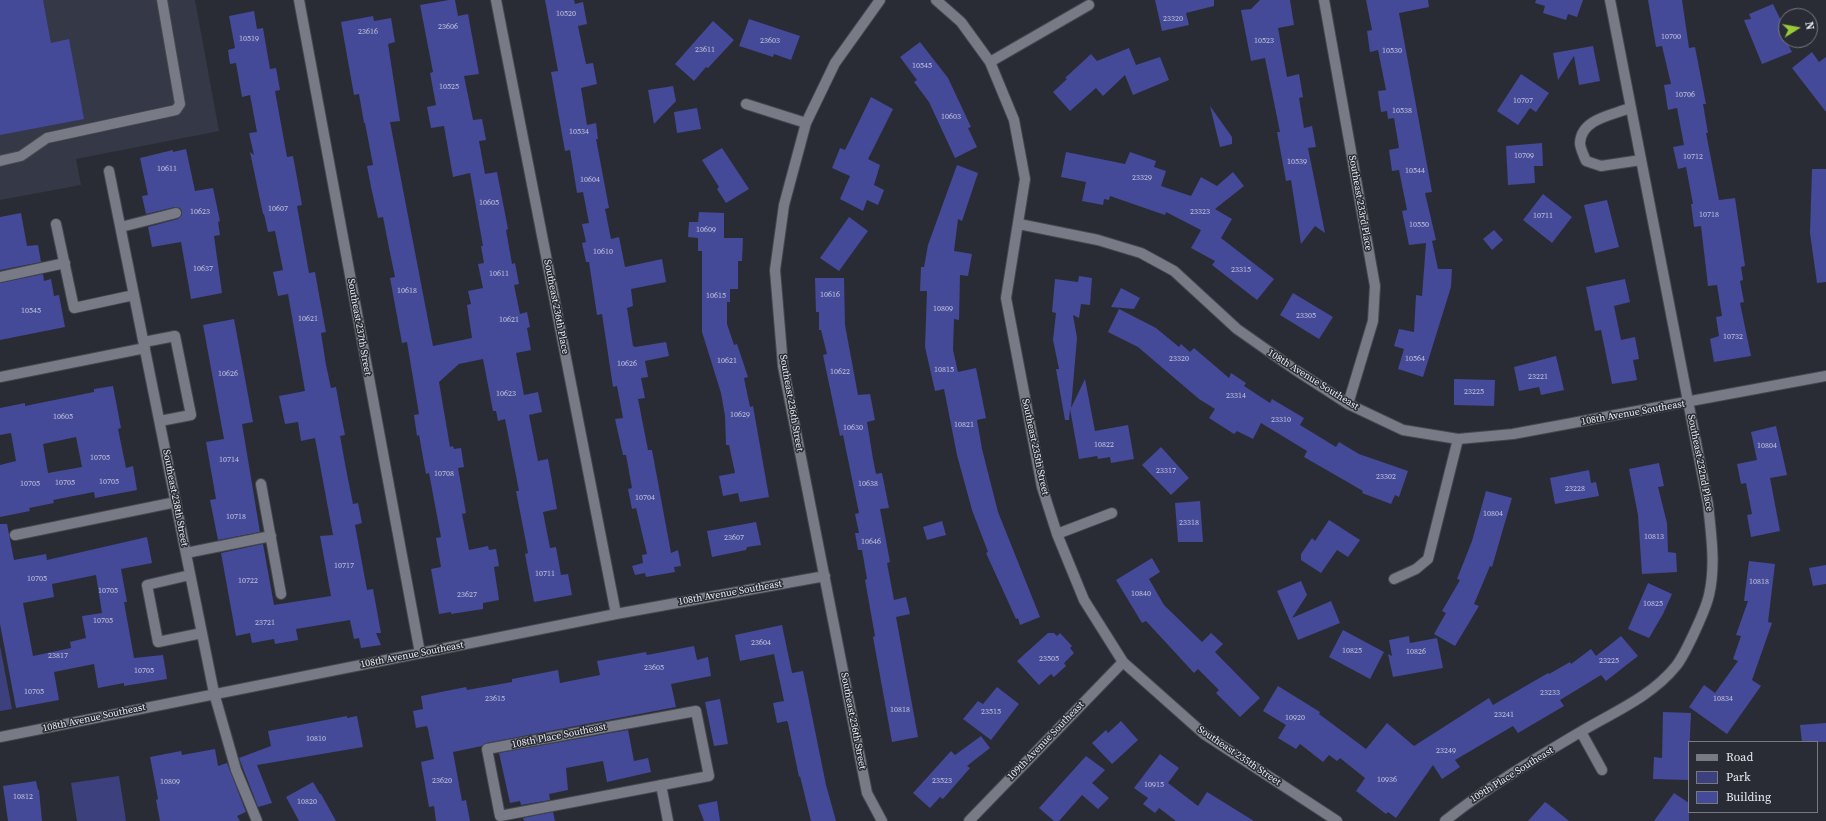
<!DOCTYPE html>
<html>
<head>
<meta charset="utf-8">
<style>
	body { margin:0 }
	#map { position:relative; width:1826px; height:821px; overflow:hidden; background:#2a2c35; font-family:"Source Serif 4",serif }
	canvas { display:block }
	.legend { position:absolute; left:1688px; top:741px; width:130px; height:72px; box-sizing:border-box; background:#2a2c35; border:1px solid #777880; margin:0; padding:5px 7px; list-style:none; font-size:12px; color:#eaebf1 }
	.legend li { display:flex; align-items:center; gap:8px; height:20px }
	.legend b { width:20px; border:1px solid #777880 }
	.north { position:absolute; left:1778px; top:8px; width:40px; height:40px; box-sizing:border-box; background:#2a2c35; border:1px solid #777880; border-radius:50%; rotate:79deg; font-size:11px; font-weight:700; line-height:16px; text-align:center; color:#eaebf1 }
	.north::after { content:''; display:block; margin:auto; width:14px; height:18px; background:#98cb36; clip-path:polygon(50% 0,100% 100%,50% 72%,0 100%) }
</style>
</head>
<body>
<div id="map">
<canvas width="1826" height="821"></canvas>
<ul class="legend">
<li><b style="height:5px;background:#787b85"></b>Road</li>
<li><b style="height:11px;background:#3c417d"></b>Park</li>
<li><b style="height:11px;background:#444998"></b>Building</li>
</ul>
<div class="north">N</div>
</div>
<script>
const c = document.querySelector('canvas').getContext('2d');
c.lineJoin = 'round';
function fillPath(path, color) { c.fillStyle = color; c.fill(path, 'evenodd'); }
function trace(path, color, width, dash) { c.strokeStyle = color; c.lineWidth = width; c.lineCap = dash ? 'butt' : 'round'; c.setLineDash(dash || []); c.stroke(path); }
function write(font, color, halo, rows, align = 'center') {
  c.font = font + ' "Source Serif 4",serif'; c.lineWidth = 3; c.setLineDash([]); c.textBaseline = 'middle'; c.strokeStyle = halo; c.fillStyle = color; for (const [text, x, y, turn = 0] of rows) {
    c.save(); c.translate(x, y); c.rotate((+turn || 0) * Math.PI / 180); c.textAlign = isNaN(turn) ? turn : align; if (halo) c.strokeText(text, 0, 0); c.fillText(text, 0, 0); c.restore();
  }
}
fillPath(new Path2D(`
	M0,0H195L219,131L76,159L81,185L0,200Z`), '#353846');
fillPath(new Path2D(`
	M0,646L12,709L0,711Z
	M119,776L126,821H77L71,783Z`), '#3c417d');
fillPath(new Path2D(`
	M0,0H43L51,43L69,39L84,119L0,135Z
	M449,0H455L458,16L468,14L479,74L464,76L473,120L482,119L486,140L479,141L485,174L497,172L508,229L506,230L512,264L515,263L519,284L514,285L520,314L527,312L530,327L527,328L531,350L516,353L524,395L538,392L542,412L529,415L538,461L548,459L557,509L543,512L550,548L556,547L561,575L568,574L572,595L534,602L525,554L528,553L516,491H519L505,419L498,421L496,411H493L483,359L459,364L439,382L450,447L453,446L454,449L461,448L464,467L458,468L466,513L462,514L469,550L488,546L489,550L496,549L499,566L494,567L499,600L483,603V609L451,614V612L439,614L431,569L441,567L436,538L441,537L429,473L426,474L419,435L417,436L414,415L419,414L407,342L402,343L390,278L395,277L389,248L383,217L378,218L371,187L367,166L373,165L365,123H364L359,94L354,95L341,22L373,16L374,21L391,18L395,42L388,44L400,121L390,122L433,346L472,338L467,305L471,304L468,291L483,288L478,264L484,263L481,246H483L470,173L453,177L444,126L431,128L427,107L436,105L430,73L433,72L420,5Z
	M545,0H574L575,4L583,2L587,24L578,26L586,64L593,63L597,84L581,88L587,125L596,123L598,139H596L609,208L605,209L611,239L619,237L625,267L662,259L666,282L631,289L633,306L627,308L633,346L635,347L666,342L669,356L645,361L648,377L641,378L645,398L638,399L648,450H652L671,553L678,550L681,566L674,567L675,572L646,577L645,573L635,575L632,566L643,563L642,555L647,554L636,508L632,509L628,489L632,488L626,455H623L615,419L623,418L617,386L613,387L602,314L597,315L589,262H586L582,243L586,242L582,224L589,223L583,192L577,193L570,150L565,151L551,72L558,71Z
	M1155,0H1214V6L1186,13L1189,25L1162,31Z
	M1260,0H1290L1294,25L1278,28L1287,77L1299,74L1303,97L1299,98L1304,128L1312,126L1316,147L1308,148L1325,233L1315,226L1301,244L1291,180L1286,181L1277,132H1280L1265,58L1251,61L1241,10L1251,9Z
	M1366,0H1428L1429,7L1399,13L1432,192L1425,193L1436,240L1432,241L1438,269H1452L1451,287L1423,377L1398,369L1404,349L1394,346L1399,329L1414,332L1416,295L1422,296L1426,243L1409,245L1402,211L1407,210L1399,170L1392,171L1389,150L1399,148L1394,118L1388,119L1387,111L1381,112L1378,91L1386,90L1378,50L1370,52L1367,31L1372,30Z
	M1536,0H1583L1577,17L1568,14L1566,20L1543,13L1545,6L1535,3Z
	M1648,0H1682L1689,48L1695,47L1706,104H1703L1708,133H1706L1719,200L1735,198L1745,266L1741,267L1743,280L1740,281L1744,302L1740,303L1751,356L1714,362L1710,339L1719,336L1716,317L1722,316L1717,285L1708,286L1701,226L1694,227L1691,204H1693L1686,167L1678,169L1673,147L1684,145L1677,108L1668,110L1664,85L1671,84L1662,46L1656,47Z
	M1773,4L1786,31V40L1792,52L1762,64L1744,20L1751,19L1749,14Z
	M254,11L257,29L263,28L270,69L276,68L280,90L275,91L287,157L293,156L302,205L297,206L309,273L315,272L320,300L326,332L321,333L326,365L331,388L336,387L341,415L345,435L340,436L346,469L353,504L358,503L362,523L355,525L367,590L373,589L381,633H376L381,645L361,648L359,638L354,639L350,620L296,629L298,640L275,644L274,639L252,643L250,633L236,636L221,553L263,544L274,605L331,596L320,536L333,535L315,438L301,441L298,422L285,424L279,396L305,391L288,294L278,296L273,272L283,270L275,231L268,232L264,214H263L250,152L254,155L249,133L257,132L250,95L242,97L236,63L230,64L228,50L235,48L229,16Z
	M749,19L800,36L791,60L774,54L773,57L739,46Z
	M713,21L734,40L708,68L706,67L694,81L675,64Z
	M920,42L948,78L971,127L968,128L977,147L955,158L929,102L914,82L917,80L900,57Z
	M1593,46L1600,81L1579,85L1574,56L1558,80L1553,53Z
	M1129,48L1136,65L1160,57L1169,80L1133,95L1125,75L1103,96L1096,88L1070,111L1053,92L1067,79L1065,78L1091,54L1097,61Z
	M1812,52L1819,62L1826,57V112L1792,68Z
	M1521,74L1549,93L1536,112L1530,108L1518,125L1497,111Z
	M673,86L676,101L654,124L648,90Z
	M871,97L893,109L868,159L880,165L874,185L884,190L878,205L867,200L863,211L840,199L850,176L832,168L840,148L845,150Z
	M1210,106L1232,137V144L1220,147Z
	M697,108L701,129L677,133L674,112Z
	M1542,143L1543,166H1534L1535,183L1508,185L1506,146Z
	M722,148L749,189L726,203L717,189L719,187L702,160Z
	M186,149L195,191L213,188L220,221L218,222L220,235L214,236L222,293L191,299L181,242L152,247L148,227L178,219L182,215V211L180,208L175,207L146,214L142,196L148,195L140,158L173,150V152Z
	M1066,152L1125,164L1130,152L1156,161L1154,167L1166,171L1161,186L1191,196L1201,177L1217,186L1233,172L1244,186L1215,209L1232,219L1221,238L1274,279L1257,300L1212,265L1215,261L1191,248L1201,230L1166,212L1165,215L1110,196L1109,200L1104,199L1103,205L1082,201L1086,182L1061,177Z
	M957,165L978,173L962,221L958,219L954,251L972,254L968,276L960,275L959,320L954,319L953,350L958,372L976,368L986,418L977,420L982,449L998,512L1040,617L1020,625L1018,618L1016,619L986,553L988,552L972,510L957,455L944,389L935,391L925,347L927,291H920L921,267H924L928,245Z
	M1812,169H1826V282L1817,283L1810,233Z
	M1543,194L1572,217L1552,243L1523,220Z
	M1607,200L1619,247L1595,253L1584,205Z
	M699,212L724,213V238H743L742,261H738V289H730V302H727V324L734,345L737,344L748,377L744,378L750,407L753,406L769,497L740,502L738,493L723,496L719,476L735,473L729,445H726L725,416L721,393L702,332V251H698V238L688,237L689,222H698Z
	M21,213L27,246L38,245L41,262L0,270V217Z
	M849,217L868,231L839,271L820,258Z
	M1494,230L1503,240L1492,250L1483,239Z
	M43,274L44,281L51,279L54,296L59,295L65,327L0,340V283Z
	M1079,276L1092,278L1090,305L1081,304L1079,318L1073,315L1077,338L1071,408L1085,379L1095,431L1128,425L1134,459L1111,463L1110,457L1098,459L1097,456L1079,459L1070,409L1069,420H1065L1056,369H1059L1053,340L1056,313L1052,312L1055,279L1078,282Z
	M815,278H844L845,325L858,395L870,394L875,420L867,422L873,459L876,474L882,473L889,508L880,509L890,562L887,563L894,600L906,597L910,614L896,617L918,737L892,742L873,637L875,636L865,580L867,579L862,550H858L855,533H859L855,514L859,513L843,435L840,436L823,355L827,354L821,330H819V312H816Z
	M1625,279L1630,302L1614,306L1621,340L1635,337L1639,359L1633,360L1637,380L1612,384L1601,330L1595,331L1586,287Z
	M1121,288L1140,298L1134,309L1111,307Z
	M1293,293L1333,317L1319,339L1280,315Z
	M1119,309L1156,328L1179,347L1181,344L1190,352L1194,348L1229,378L1231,373L1246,383L1244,386L1270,403L1272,399L1304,418L1300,425L1336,447L1339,442L1359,454L1408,471L1399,497L1395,495L1391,504L1362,493L1363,491L1304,457L1307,451L1261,423L1253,439L1237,431L1234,434L1209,418L1215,409L1199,399L1138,347L1108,332Z
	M234,319L253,422L242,424L260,532L218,540L210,500L216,499L206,442L224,439L203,325Z
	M1556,356L1564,390L1541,395L1539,387L1519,391L1514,367Z
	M1454,379L1495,380L1494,406L1454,405Z
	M113,386L121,428L118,429L126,468L133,466L137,490L95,498L94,492L53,500L54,503L29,508L30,511L0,517V465L16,461L11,433L0,435V408L25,403V406L94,392V389ZM76,437L82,467L48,473L43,444Z
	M1776,426L1787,475L1770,478L1780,531L1751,537L1747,515L1752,514L1746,483L1741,484L1737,464L1757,460L1751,432Z
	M1161,447L1189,478L1171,495L1142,465Z
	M1659,463L1664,486L1658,487L1667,523L1668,552L1676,553L1677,572L1642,574L1638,515L1629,469Z
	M1589,470L1591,483L1596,482L1599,496L1555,504L1550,478Z
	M1486,491L1512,498L1492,567L1490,566L1474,604L1479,606L1455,646L1434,634L1446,613L1442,611L1460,580L1457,579L1472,541Z
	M1200,501L1203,542H1178L1175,503Z
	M1329,520L1360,540L1348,557L1337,550L1321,573L1301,560V554L1312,538L1315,541Z
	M942,521L946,535L927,540L923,527Z
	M756,522L761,545L747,547L746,550L712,557L707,531Z
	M0,524H7L14,560L46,554L47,560L147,537L152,563L121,569L127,602H124L134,658L163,655L167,679L124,686V683L98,688L94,664L54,672L59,700L16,708L0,624ZM96,575L102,613L82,616L86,638L70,642L71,648L33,656L23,603L54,597L52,584Z
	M1152,558L1160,572L1149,579L1164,605L1202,642L1211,633L1223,644L1215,652L1260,698L1240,717L1216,693L1219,690L1198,669L1194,673L1146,621L1142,623L1116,580Z
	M1749,561L1775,564L1768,622L1772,623L1752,680L1761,686L1727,734L1689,707L1704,685L1715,693L1738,661L1733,659L1741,636L1736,635L1748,601H1744Z
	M1826,565V584L1813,586L1809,568Z
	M1301,581L1307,595L1292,618L1331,601L1340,623L1298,640L1277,591Z
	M1648,583L1672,594L1663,614L1649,638L1628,629Z
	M782,625L792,673L803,671L826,785L836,821H811L800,776L799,777L788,723L787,721L777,723L773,703L784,701L774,654L740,661L735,635Z
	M1343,630L1384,652L1370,679L1329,657Z
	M1048,633H1054L1057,636L1060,633L1072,646L1070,648L1074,653L1064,663L1066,666L1054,677L1051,674L1039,685L1017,661Z
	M1409,636L1410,643L1437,638L1443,668L1393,677L1388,654L1392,656L1389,640Z
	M1621,636L1638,656L1606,681L1601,675L1560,700L1564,706L1518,733L1513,726L1455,760L1460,767L1442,779L1433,765L1396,818L1388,812L1386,814L1356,791L1365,778L1340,758L1337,761L1329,755L1323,762L1300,744L1296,749L1278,738L1286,725L1263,711L1278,686L1320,712L1319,714L1366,749L1387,723L1414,746L1489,698L1493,705L1548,673L1549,674L1570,662L1571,664L1591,649L1596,656Z
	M694,646L697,660L708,657L711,676L671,684L676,707L486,743L482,746L453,752L462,801L466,800L470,821H436L434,806L429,807L421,762L434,759L428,729L427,726L416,728L413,711L423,709L421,696L466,687L467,690L512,682V679L558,670L560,683L600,675L597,661L646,652L647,655Z
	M997,687L1019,704L991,740L963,719L978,701L983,704Z
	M720,699L728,744L714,746L705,702Z
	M1663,712L1691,713L1688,780L1653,779L1654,757L1662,758Z
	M347,716V718L357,716L363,747L257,765L272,803L258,807L239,758L271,746L268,731Z
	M1121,721L1138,740L1112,764L1092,743L1106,730L1108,733Z
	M1826,723V742H1802L1800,725Z
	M628,730L634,761L648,758L651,772L607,782L603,761L566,768L568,790L549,794L550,800L521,805L520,801L510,803L499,753Z
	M981,736L990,748L967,766L970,768L943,799L940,797L930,808L913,793L951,751L955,755Z
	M215,749L218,766L227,763L246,812L237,816L240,821H160L156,800L158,799L150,757L181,751L182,755Z
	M1160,754L1179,768L1168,783L1198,806L1207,792L1254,821H1176L1159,808L1155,813L1143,804L1148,798L1134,788Z
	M1086,756L1105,770L1092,783L1109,798L1098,809L1082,795L1059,821H1054L1039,808Z
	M36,781L38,790H39L42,821H8L3,786Z
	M313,782L320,794H321L336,821H299L286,797Z
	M1674,793L1689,803V821H1654Z
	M717,801L720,821H704L698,805Z
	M1545,802L1548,804L1569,821H1528Z
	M553,812L555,821H524L523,818Z`), '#444998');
const minor = new Path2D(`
	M299,0L420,653
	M496,0L616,614
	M880,0L835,63L806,123L784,205L775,270L783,366L867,793L882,821
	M936,0L961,22L990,62L1014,120L1025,179L1006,298L1042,487L1057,534L1084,600L1123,662L1204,734L1337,821
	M1324,0L1375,286L1373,321L1348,404
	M990,62L1089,5
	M746,104L806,123
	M1630,108C1612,115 1581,119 1580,143C1580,148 1584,156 1586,161L1601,166L1641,160
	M0,161L21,156L47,138L176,110L180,104L162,0
	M109,171L214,693L236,770L257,821
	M56,224L74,308L134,295
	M1019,224L1098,240L1141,253L1174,271L1237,329L1294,369L1348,404L1403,430L1458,439L1513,434L1826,376
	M121,227L176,213
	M0,277L65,263
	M144,342L175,336L191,415L160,421
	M0,377L145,348
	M261,484L281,594
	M1057,534L1112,513
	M15,535L176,502
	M186,553L271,536
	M190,575L147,585L158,642L202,633
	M1394,579L1416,569L1428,559L1458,439
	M696,711L709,776L500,816L487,749Z
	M1581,732L1602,770
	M0,737L616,614L825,576
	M661,785L668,821
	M969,821L1123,662
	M1445,821C1487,787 1535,759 1582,731C1614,712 1652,696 1676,666C1685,655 1706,609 1709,595C1716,565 1711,534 1708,504L1610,0`);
trace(minor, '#47484f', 12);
trace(minor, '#787b85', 10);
write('8px', '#c0c2db', null, [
	["10520",566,14],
	["23320",1173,19],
	["23606",448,27],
	["23616",368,32],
	["10700",1671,37],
	["10519",249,39],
	["23603",770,41],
	["10523",1264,41],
	["23611",705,50],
	["10530",1392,51],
	["10545",922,66],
	["10525",449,87],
	["10706",1685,95],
	["10707",1523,101],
	["10538",1402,111],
	["10603",951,117],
	["10534",579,132],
	["10709",1524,156],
	["10712",1693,157],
	["10539",1297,162],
	["10611",167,169],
	["10544",1415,171],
	["23329",1142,178],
	["10604",590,180],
	["10605",489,203],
	["10607",278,209],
	["10623",200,212],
	["23323",1200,212],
	["10718",1709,215],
	["10711",1543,216],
	["10550",1419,225],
	["10609",706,230],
	["10610",603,252],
	["10637",203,269],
	["23315",1241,270],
	["10611",499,274],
	["10618",407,291],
	["10616",830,295],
	["10615",716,296],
	["10809",943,309],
	["10545",31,311],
	["23305",1306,316],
	["10621",308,319],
	["10621",509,320],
	["10732",1733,337],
	["23320",1179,359],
	["10564",1415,359],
	["10621",727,361],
	["10626",627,364],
	["10815",944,370],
	["10622",840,372],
	["10626",228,374],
	["23221",1538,377],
	["23225",1474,392],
	["10623",506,394],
	["23314",1236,396],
	["10629",740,415],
	["10605",63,417],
	["23310",1281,420],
	["10821",964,425],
	["10630",853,428],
	["10822",1104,445],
	["10804",1767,446],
	["10705",100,458],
	["10714",229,460],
	["23317",1166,471],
	["10708",444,474],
	["23302",1386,477],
	["10705",109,482],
	["10705",65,483],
	["10705",30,484],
	["10638",868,484],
	["23228",1575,489],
	["10704",645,498],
	["10804",1493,514],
	["10718",236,517],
	["23318",1189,523],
	["10813",1654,537],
	["23607",734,538],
	["10646",871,542],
	["10717",344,566],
	["10711",545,574],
	["10705",37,579],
	["10722",248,581],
	["10818",1759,582],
	["10705",108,591],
	["10840",1141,594],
	["23627",467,595],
	["10825",1653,604],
	["10705",103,621],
	["23721",265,623],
	["23604",761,643],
	["10825",1352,651],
	["10826",1416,652],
	["23817",58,656],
	["23505",1049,659],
	["23225",1609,661],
	["23605",654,668],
	["10705",144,671],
	["10705",34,692],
	["23233",1550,693],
	["23615",495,699],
	["10834",1723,699],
	["10818",900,710],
	["23515",991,712],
	["23241",1504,715],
	["10920",1295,718],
	["10810",316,739],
	["23249",1446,751],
	["10936",1387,780],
	["23620",442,781],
	["23523",942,781],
	["10809",170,782],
	["10915",1154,785],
	["10812",23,797],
	["10820",307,802]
]);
write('10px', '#eaebf1', '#2a2c35', [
	["Southeast 233rd Place",1360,203,80],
	["Southeast 236th Place",556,307,79],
	["Southeast 237th Street",359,327,80],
	["108th Avenue Southeast",1313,380,32],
	["Southeast 236th Street",791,403,80],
	["108th Avenue Southeast",1633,413,-10],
	["Southeast 235th Street",1035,447,78],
	["Southeast 232nd Place",1700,463,79],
	["Southeast 238th Street",175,498,79],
	["108th Avenue Southeast",730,593,-10],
	["108th Avenue Southeast",412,655,-11],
	["108th Avenue Southeast",94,718,-12],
	["Southeast 236th Street",853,721,79],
	["108th Place Southeast",559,736,-11],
	["109th Avenue Southeast",1046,741,-46],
	["Southeast 235th Street",1239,756,34],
	["109th Place Southeast",1512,775,-32]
]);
</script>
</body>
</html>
